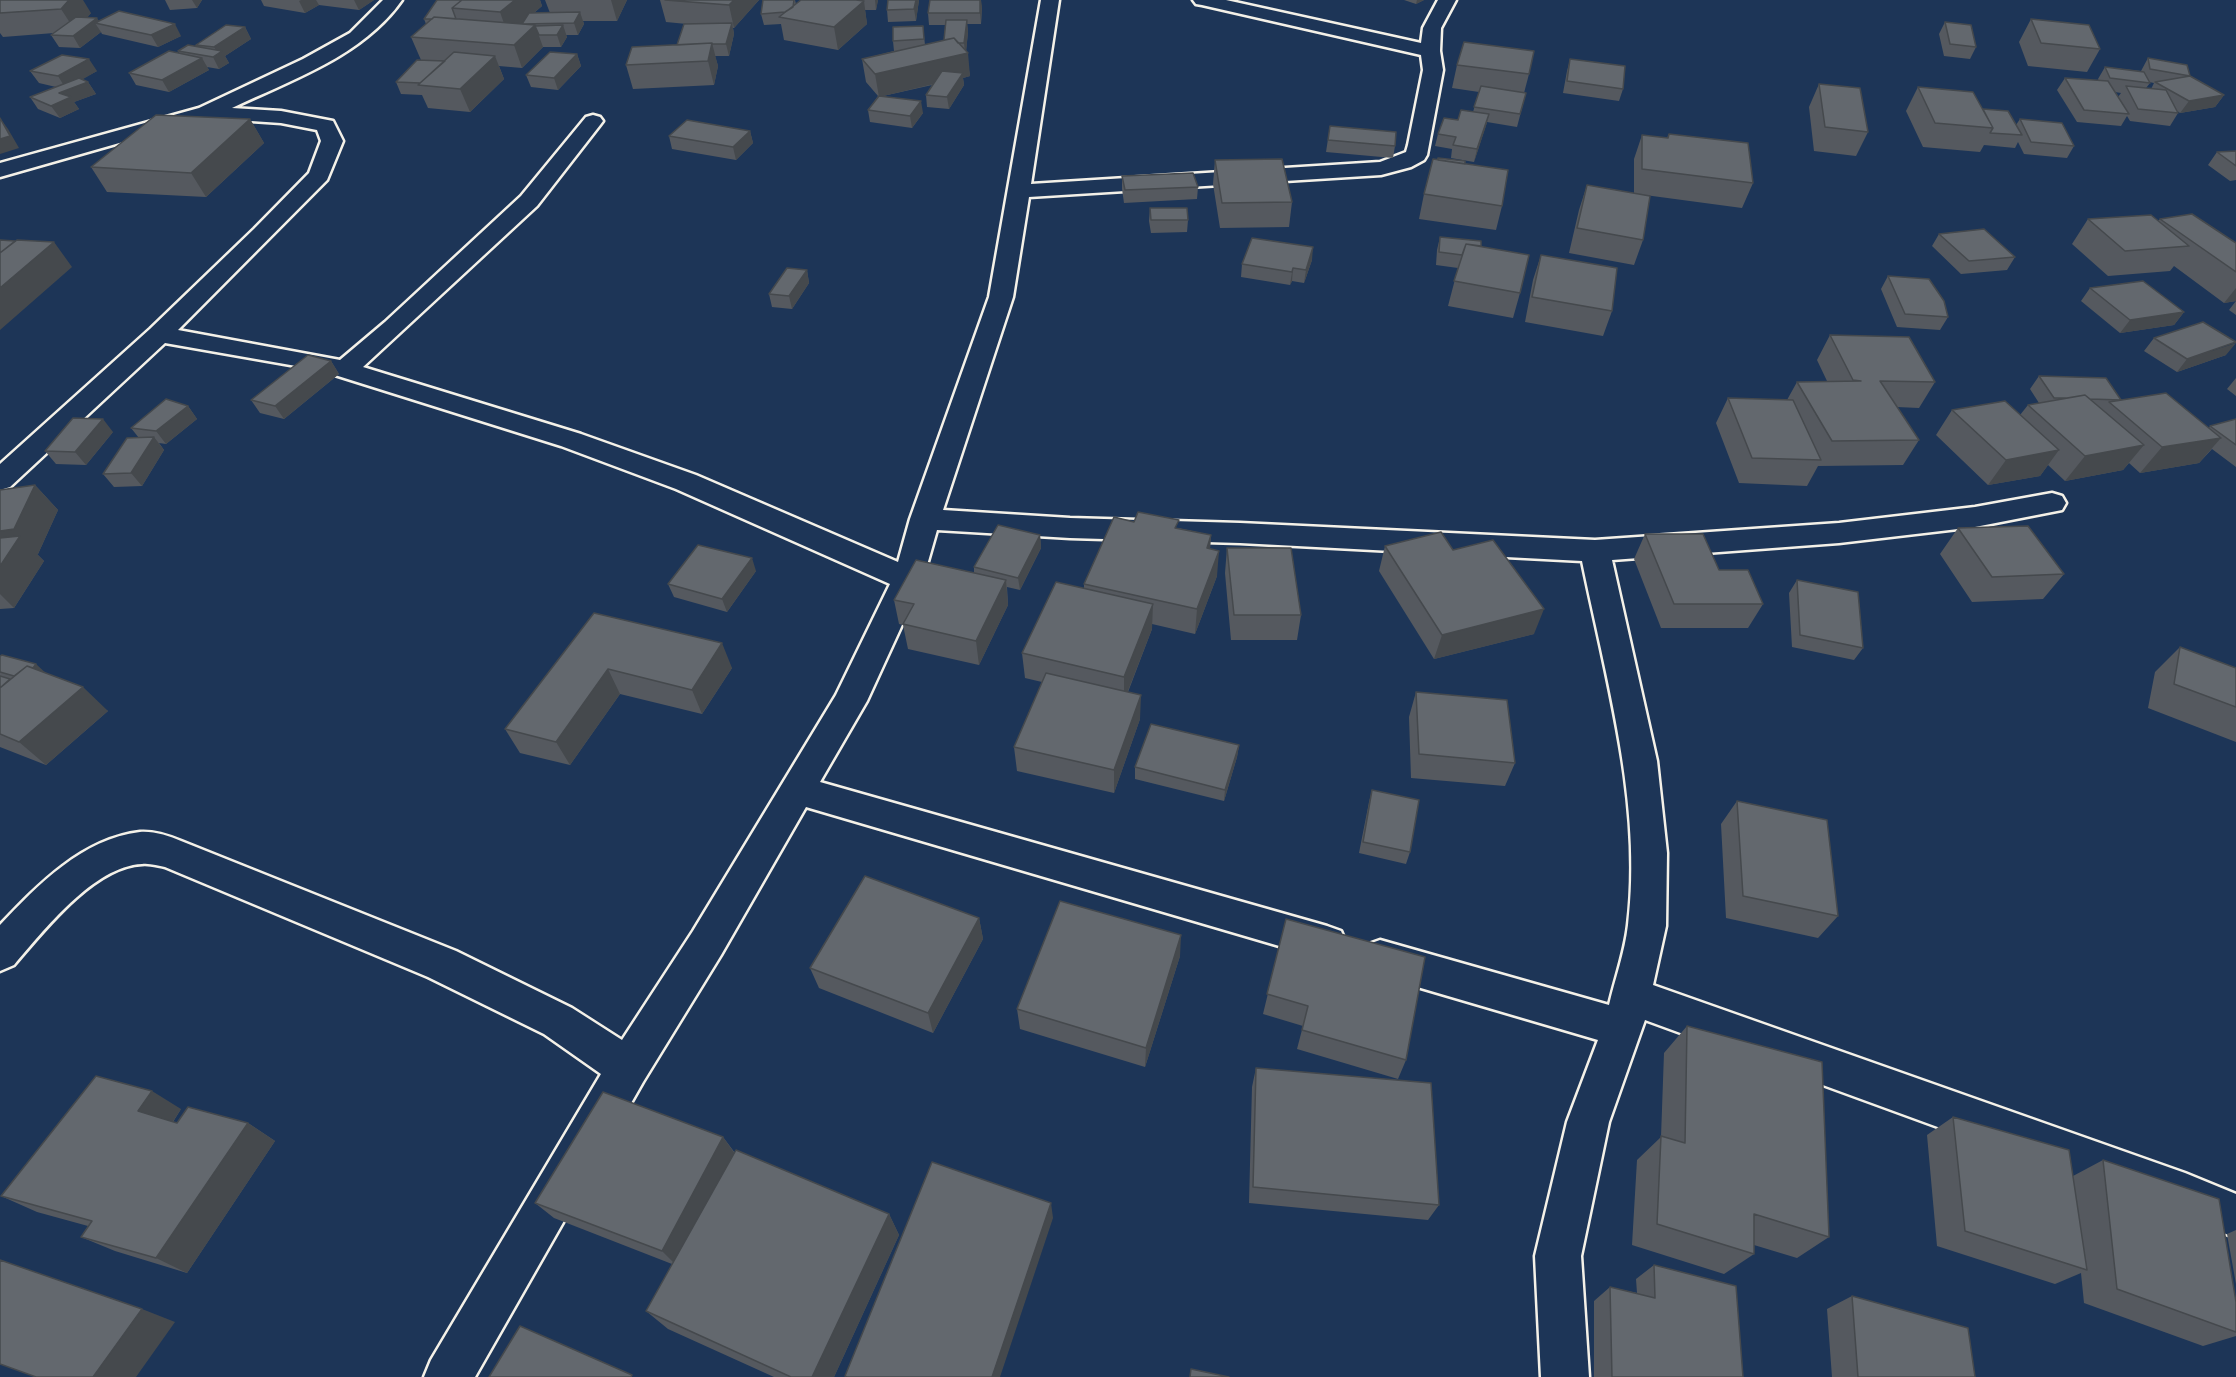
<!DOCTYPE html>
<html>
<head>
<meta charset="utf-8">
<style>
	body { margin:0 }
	canvas { display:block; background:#1d3557 }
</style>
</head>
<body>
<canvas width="2236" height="1377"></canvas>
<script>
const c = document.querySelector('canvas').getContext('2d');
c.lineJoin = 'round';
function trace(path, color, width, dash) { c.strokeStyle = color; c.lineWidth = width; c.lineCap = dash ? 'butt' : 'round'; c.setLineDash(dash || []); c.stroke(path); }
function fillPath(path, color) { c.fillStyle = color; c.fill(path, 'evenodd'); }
const street = new Path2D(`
	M383,0H402C363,56 291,80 232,108L281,111L333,121L343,141L327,180L178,330L340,360L385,322L521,196L586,117L593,115L600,117L603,121L600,125L537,206L363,367L581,434L696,475L898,562L910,519L989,297L1041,0H1059L1031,184L1380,162L1406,152L1408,145L1423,70L1421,55L1202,5L1196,4L1193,0H1226L1421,43L1423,28L1438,0H1456L1441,28L1440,51L1443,70L1427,155L1424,160L1411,167L1381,175L1029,197L1013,297L943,510L1070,518L1240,523L1595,540L1839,523L1975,507L2052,493L2062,496L2066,503L2062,510L1975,527L1839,543L1612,560L1657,761L1667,853L1666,926L1653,985L2185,1173L2236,1194V1238L2184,1217L1645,1020L1609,1122L1581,1256L1589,1377H1541L1535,1256L1567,1122L1598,1040L1380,976L1366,971L1361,958L1366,945L1380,940L1609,1005C1615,979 1625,952 1628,925C1643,806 1606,678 1582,561L1240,543L1070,538L937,530L923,579L867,701L820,782L1327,926L1341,931L1346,943L1341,955L1327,960L806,807L721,955L643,1082L475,1377H424L431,1360L601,1074L544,1034L428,977L165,867C158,866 150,863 142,864C94,866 43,931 14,965L0,971V925C38,885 82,839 140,832C154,831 169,836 181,841L456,951L572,1008L622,1040L693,931L836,695L890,584L676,489L561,446L319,370L165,343L10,487L0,490V464L150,329L254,229L309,173L321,141L317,130L281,123L207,118L0,177V163L199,108L303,59L350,33Z`);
trace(street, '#f4f1e8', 5);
fillPath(street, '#1d3557');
fillPath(new Path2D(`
	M0,0L91,13L87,17L99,21L181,36L158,47L102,34L101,32L80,48L59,47L51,35L54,33L3,37L0,33Z
	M165,0H202L197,8L170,10Z
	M261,0H374L359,10L319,5L305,13L264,6Z
	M437,0H540L542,6L534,13H550L545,0H627L617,21H583L584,24L578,35H566L567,37L561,47H543L522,68L499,66L504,79L470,112L428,108L422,95L401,94L396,82L421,60L411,37L426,24L424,19Z
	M660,0H759L734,28H733L734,34L729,56H715L718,66L714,85L633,89L626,65L677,45L687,24L666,22Z
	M763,0H795L796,4L801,0H878L876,10H865L867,24L838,50L784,40L781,24L764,25L761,14Z
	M919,0L916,21L888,22L887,10Z
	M1404,0H1424L1416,4Z
	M982,6L981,24H967L968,32L966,51L970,76L963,78L964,85L949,109L927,107L926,95L932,85L883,96L923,113L912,128L870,122L868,110L878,96L866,82L862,59L894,51L893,41L923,26L925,45L944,40L946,25H929L928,13Z
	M2031,19L2100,49L2087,72L2028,66L2019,42Z
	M1945,22L1976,47L1970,59L1944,56L1939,34Z
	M245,27L251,39L225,56L229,63L219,69L207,67L209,70L169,92L136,85L129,73L180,54L178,51L197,47L196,45Z
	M577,54L581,66L558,90L531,87L526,75Z
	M2148,58L2190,76L2224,95L2215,107L2180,113L2176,110L2178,113L2170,126L2130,121L2127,116L2121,126L2077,122L2057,90L2065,78L2099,81L2098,79L2105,67L2141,71ZM2149,82L2154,83L2151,89L2146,88L2150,83ZM2115,92L2121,93L2118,97Z
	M1570,59L1623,89L1619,101L1563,93L1567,71Z
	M1457,65L1529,74L1524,93H1526L1517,127L1487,122L1474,162L1451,158L1452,149L1435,146L1438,134L1458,120L1473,112L1479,92L1452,88Z
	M30,71H97L82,79L88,82L96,94L74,102L79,109L60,118L38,109L30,97L56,87L39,83Z
	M1819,84L1868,132L1856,156L1814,151L1809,107Z
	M1918,87L1983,109L2016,125L2020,119L2074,146L2067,158L2024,154L2018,142L2015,148L1984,145L1980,152L1923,147L1906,111Z
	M250,119L264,143L206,197L107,192L91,167Z
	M1330,126L1395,146L1393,158L1326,152Z
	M750,131L753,143L736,160L672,149L669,136Z
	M1669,134L1753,183L1742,208L1645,195L1643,240L1634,265L1569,253L1579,210L1587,185L1634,193V159L1642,135L1667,138Z
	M2236,151V180L2230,181L2208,165L2217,152Z
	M1215,160L1292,202L1289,227L1220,228L1213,184Z
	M1465,164L1502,206L1496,230L1419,219L1424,194Z
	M1122,176L1198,187L1197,199L1124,203L1122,189Z
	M1150,208L1188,220L1187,232L1151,233L1149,221Z
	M2088,219L2158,221L2160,219L2236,243V301L2224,303L2174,266L2170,271L2108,276L2072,244Z
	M1939,234L2015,257L2007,270L1961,274L1932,246Z
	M1440,237L1481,246L1520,293L1513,318L1448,306L1458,268L1436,265L1437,250Z
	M1541,255L1612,311L1603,336L1525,322L1533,280Z
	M1312,260L1304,283L1292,281L1290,285L1241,277L1242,264Z
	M807,270L809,283L792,309L772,307L769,294Z
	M1888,276L1948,317L1940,330L1897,327L1881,289Z
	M2090,288L2184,312L2174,325L2120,333L2081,301Z
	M2236,301V315L2229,310Z
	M1830,335L1935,382L1919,408L1897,407L1919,440L1903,465L1818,466L1807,486L1739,483L1716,423L1728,398L1787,400L1797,382L1827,381L1817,360Z
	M2154,338L2226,355L2177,372L2144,351Z
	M331,361L339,374L284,419L260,413L251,400Z
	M2039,376L2121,400L2209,428L2210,426L2236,419V467L2212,449L2199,463L2140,473L2129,463L2123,470L2065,481L2048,465L2040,476L1988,485L1936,435L1952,410L2020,415L2028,405L2039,403L2030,389Z
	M2236,378V396L2227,389Z
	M188,406L197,419L166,444L159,443L164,450L142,486L114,487L103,474L139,438L131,428Z
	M113,432L86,465L56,464L45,451Z
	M35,485L58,510L38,554H37L44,561L14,608L0,609V490Z
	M1178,528L1211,535L1210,549L1217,576L1195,634L1152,624V629L1128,692L1140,719L1114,793L1017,771L1014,747L1042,682L1025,678L1022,653L1084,588V584Z
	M1958,528L2064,574L2043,599L1972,602L1940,554Z
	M1645,534L1719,570L1763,604L1748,628H1661L1634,559Z
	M1040,535L1041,548L1020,590L1007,587L1008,605L979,665L908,649L903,625L899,624L894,600L974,573V567Z
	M1385,546L1453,550L1534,634L1434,659L1379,571Z
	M1227,548L1301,615L1297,640H1231L1225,573Z
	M756,571L727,612L674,597L668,584Z
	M1797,580L1863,648L1854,660L1792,647L1789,593Z
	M594,613L732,668L702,714L620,694L570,765L520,753L505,729Z
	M2180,647L2236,668V742L2148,708L2155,672Z
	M0,672L45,673L108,711L46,765L0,747Z
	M1416,692L1515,763L1505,786L1411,778L1409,717Z
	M1239,745L1237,757L1224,801L1135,779V767Z
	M1372,790L1410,852L1406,864L1359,853L1369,802Z
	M1737,801L1838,916L1818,938L1726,918L1721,824Z
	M979,918L983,939L933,1033L819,988L810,968Z
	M1286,919L1406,1060L1398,1079L1297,1049L1303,1026L1263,1014Z
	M1180,956L1145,1067L1020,1029L1017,1009Z
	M1687,1026L1829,1237L1797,1258L1754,1245V1254L1724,1274L1632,1245L1637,1160L1661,1137L1664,1053Z
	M1256,1068L1439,1205L1428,1220L1249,1203L1252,1087Z
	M181,1109L173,1122L177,1123H248L275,1141L187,1273L115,1251L81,1237L88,1226L37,1212L1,1196Z
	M1953,1117L2073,1176L2103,1160L2236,1302V1336L2203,1346L2084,1303L2081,1273L2055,1284L1937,1246L1927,1135Z
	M723,1137L735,1153L889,1214L899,1235L834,1377H774L668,1329L646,1311L672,1264L554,1218L535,1203Z
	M2236,1230V1284L2227,1234Z
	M1654,1265L1743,1377H1594V1301L1610,1287L1637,1293L1636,1279Z
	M1852,1296L1975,1377H1832L1827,1309Z`), '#55595f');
fillPath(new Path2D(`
	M69,0H83L91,13L76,32L61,9Z
	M192,0H202L197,8Z
	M301,0H316L319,5L305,13L299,1Z
	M354,0H374L359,10Z
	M515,0H540L542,6L508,35L500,12Z
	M611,0H627L617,21Z
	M734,0H759L734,28L729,5Z
	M875,0H878L876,10Z
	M916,0H919L916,21L914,9Z
	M980,0H981L982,6L981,24L980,13Z
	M1417,0H1424L1416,4Z
	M864,1L867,24L838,50L834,27Z
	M580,12L584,24L578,35L574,23Z
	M97,18L101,24L95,23L101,32L80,48L73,36Z
	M967,20L968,32L966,53H968L970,76L963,78L964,85L949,109L947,97L959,78L879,97L875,74L965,53L964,43Z
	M732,23L734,34L729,56L726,44Z
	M175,24L181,36L158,47L151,35Z
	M535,25L543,47L522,68L514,45Z
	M563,25L567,37L561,47L557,35Z
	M245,27L251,39L225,56L229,63L219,69L213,57L218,54L214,47Z
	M712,43L718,66L714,85L708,61Z
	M577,54L581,66L558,90L554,78Z
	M495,56L504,79L470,112L460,89Z
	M202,58L209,70L169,92L162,80Z
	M89,59L97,71L66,89L58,76Z
	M88,82L96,94L74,102L79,109L60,118L51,106L59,93Z
	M2224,95L2215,107L2180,113L2189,101Z
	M921,101L923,113L912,128L910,116Z
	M1489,114L1486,126L1474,162L1477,149Z
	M0,118L8,129L19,148L0,154Z
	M250,119L264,143L206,197L191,173Z
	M750,131L753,143L736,160L733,147Z
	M54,242L72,267L0,330V288Z
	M1313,247L1312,260L1304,283L1306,270Z
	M1293,268L1292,281L1290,285L1292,272Z
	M807,270L809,283L792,309L789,296Z
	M2236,288V301L2224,303Z
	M2184,312L2174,325L2120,333L2130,320Z
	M2236,343L2226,355L2177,372L2187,359Z
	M331,361L339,374L284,419L275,406Z
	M188,406L197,419L166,444L156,431Z
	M103,419L113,432L86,465L75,452Z
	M154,437L164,450L142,486L131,473Z
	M2221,438L2199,463L2140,473L2162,447Z
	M2144,445L2123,470L2065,481L2085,456Z
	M2059,450L2040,476L1988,485L2006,460Z
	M35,485L58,510L38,554H37L44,561L14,608L0,594V531Z
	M1040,535L1041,548L1020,590L1018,578Z
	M1211,535L1209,561L1207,548Z
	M1219,551L1217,576L1195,634L1197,609Z
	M752,558L756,571L727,612L722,599Z
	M1006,580L1008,605L979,665L976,641Z
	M1153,604L1152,629L1124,701V677Z
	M1544,609L1534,634L1434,659L1442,635Z
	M722,643L732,668L702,714L692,690Z
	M36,664L50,677L21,679Z
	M608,669L620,694L570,765L556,742Z
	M83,687L108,711L46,765L19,742Z
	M1141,695L1140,719L1114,793V770Z
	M1239,745L1237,757L1224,801L1225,790Z
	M979,918L983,939L933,1033L928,1013Z
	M1181,935L1180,956L1145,1067L1146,1048Z
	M152,1091L181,1109L168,1129L138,1111Z
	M248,1123L275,1141L187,1273L156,1258Z
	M723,1137L735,1154L677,1266L662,1251Z
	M1051,1203L1053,1218L1000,1377H992Z
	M889,1214L899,1235L834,1377H812Z
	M142,1309L175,1322L136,1377H93Z`), '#45494d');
const building = new Path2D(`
	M0,0H69L61,9L0,13Z
	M437,0H462L452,8L456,19L434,17L432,19H424Z
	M462,0H515L500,12L452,8Z
	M665,0H734L729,5Z
	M763,0H794L793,7L785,12L761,14Z
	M801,0H856L864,1L834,27L779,17Z
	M888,0H916L914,9L887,10Z
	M930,0H980V13H928Z
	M119,11L175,24L151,35L95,23Z
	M580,12L574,23L522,24L529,13Z
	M76,17L97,18L73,36L51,35Z
	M434,17L535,25L514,45L411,37Z
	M2031,19L2089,25L2100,49L2041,43Z
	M946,20H967L964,43H958L954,38L944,40Z
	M1945,22L1971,25L1976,47L1950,44Z
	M732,23L726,44H712V43L677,45L684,24Z
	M226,25L245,27L214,47L196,45Z
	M563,25L557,35H539L535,26Z
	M923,26L924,39L893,41V27Z
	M954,38L968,53L875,74L862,59Z
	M1464,42L1534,51L1529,74L1457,65Z
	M712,43L708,61L626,65L632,47Z
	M188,45L222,51L213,57L178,51Z
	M169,51L202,58L162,80L129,73Z
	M454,52L495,56L460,89L418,85Z
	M550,52L577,54L554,78L526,75Z
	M62,55L89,59L58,76L30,71Z
	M2148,58L2187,65L2190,76L2150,69Z
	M1570,59L1625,66L1623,89L1567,81Z
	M417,60L445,61L420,83L396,82Z
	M2105,67L2144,72L2150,83L2110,78Z
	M942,71L963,73L947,97L926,95Z
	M2190,76L2224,95L2189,101L2155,82Z
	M79,78L88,82L59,93L71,97L51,106L30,97Z
	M2065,78L2108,81L2129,114L2084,110Z
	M1819,84L1860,88L1868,132L1825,127Z
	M1481,86L1526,93L1520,114L1474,107Z
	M2126,86L2166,90L2178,113L2138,109Z
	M1918,87L1973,92L1993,128L1935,123Z
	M879,96L921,101L910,116L868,110Z
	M1983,109L2008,111L2022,135L1990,133L1993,128Z
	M1461,110L1489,114L1477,149L1453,145L1456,137L1438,134L1444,118L1458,120Z
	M156,115L250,119L191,173L91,167Z
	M0,118L10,136L0,139Z
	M2020,119L2062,123L2074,146L2031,142Z
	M687,120L750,131L733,147L669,136Z
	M1330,126L1396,132L1395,146L1328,140Z
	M1669,134L1748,143L1753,183L1642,169V135L1668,138Z
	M2236,151V166L2217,152Z
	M1438,158L1465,161V164L1438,160Z
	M1282,159L1292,202L1222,203L1215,160Z
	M1433,159L1508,170L1502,206L1424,194Z
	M1193,173L1198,187L1125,190L1122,176Z
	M1587,185L1650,196L1643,240L1577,228Z
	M1150,208H1187L1188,220H1151Z
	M2192,214L2236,243V272L2160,219Z
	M2151,215L2189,246L2125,251L2088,219Z
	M1984,229L2015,257L1969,261L1939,234Z
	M1440,237L1481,241V246L1466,244L1462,255L1439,252Z
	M1252,238L1313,247L1306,270L1293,268L1292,272L1242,264Z
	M0,240L15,241L0,253Z
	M17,240L54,242L0,288V253Z
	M1466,244L1529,255L1520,293L1454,281Z
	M1541,255L1617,268L1612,311L1532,297Z
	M787,268L807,270L789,296L769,294Z
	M1888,276L1929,279L1944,301L1948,317L1905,314Z
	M2143,281L2184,312L2130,320L2090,288Z
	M2203,322L2236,342L2187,359L2154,338Z
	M1830,335L1909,337L1935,382L1880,381L1919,440L1832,441L1797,382L1861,381L1853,380Z
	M308,355L331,361L275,406L251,400Z
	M2039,376L2106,378L2121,400L2090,399L2085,395L2067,398H2054Z
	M2166,393L2221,438L2162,447L2109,402Z
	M2085,395L2144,445L2085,456L2028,405Z
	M1728,398L1793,400L1821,460L1752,458Z
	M166,399L188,406L156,431L131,428Z
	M2005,401L2059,450L2006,460L1952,410Z
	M73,418L103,419L75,452L45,451Z
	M2236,419V445L2210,426Z
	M154,437L131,473L103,474L127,438Z
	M35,485L14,529L0,531V490Z
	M1138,512L1179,520L1175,528L1211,535L1207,548L1219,551L1197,609L1084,584L1114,517L1134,522Z
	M998,525L1040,535L1018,578L974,567Z
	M2028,526L2064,574L1992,577L1958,528Z
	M1441,532L1453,550L1493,540L1544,609L1442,635L1385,546Z
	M1645,534H1703L1719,570H1748L1763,604H1674Z
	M20,536L0,566V538Z
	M698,545L752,558L722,599L668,584Z
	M1227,548H1291L1301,615H1234Z
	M916,560L1006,580L976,641L903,624L914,604L894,600Z
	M1797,580L1858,592L1863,648L1800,635Z
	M1056,582L1153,604L1124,677L1022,653Z
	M594,613L722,643L692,690L608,669L556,742L505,729Z
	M2180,647L2236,668V707L2174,684Z
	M2,655L36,664L33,668L27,666L14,676L0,672V656Z
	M27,666L83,687L19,742L0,734V688Z
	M1046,673L1141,695L1114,770L1014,747Z
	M0,676L10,679L0,688Z
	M1416,692L1507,700L1515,763L1419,754Z
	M1151,724L1239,745L1225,790L1135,767Z
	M1372,790L1419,800L1410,852L1363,842Z
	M1737,801L1827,820L1838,916L1743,896Z
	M865,876L979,918L928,1013L810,968Z
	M1060,901L1181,935L1146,1048L1017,1009Z
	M1286,919L1425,957L1406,1060L1302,1030L1308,1006L1267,994Z
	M1687,1026L1822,1062L1829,1237L1754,1214V1254L1657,1224L1661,1136L1685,1143Z
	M1256,1068L1431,1083L1439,1205L1253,1187Z
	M96,1076L152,1091L138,1111L177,1123L188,1107L248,1123L156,1258L81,1237L92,1221L1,1196Z
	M603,1092L723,1137L662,1251L535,1203Z
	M1953,1117L2069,1150L2087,1270L1965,1231Z
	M736,1150L889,1214L812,1377H791L646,1311Z
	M2103,1160L2219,1199L2236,1302V1332L2117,1289Z
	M932,1162L1051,1203L992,1377H847L845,1376Z
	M0,1260L142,1309L93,1377H36L0,1364Z
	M1654,1265L1736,1286L1743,1377H1612L1610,1287L1655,1298Z
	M1852,1296L1968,1328L1975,1377H1858Z
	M520,1326L632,1375L631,1377H489Z
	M1191,1369L1229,1377H1190Z`);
fillPath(building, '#63686e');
trace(building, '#45494d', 1.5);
</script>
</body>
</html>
